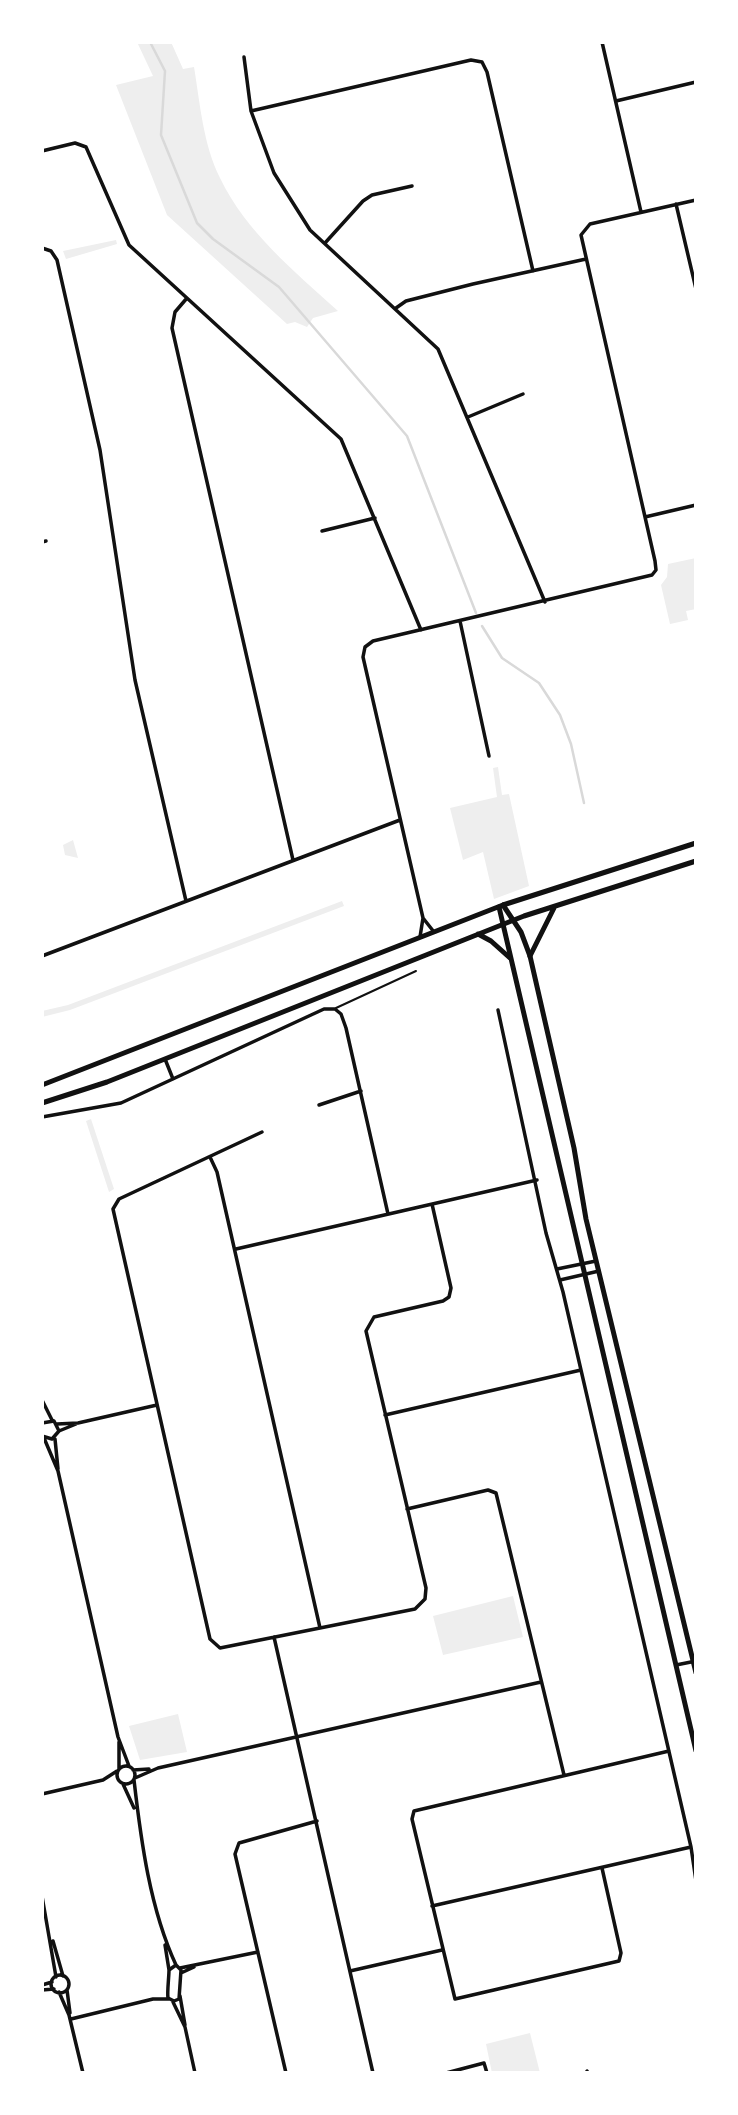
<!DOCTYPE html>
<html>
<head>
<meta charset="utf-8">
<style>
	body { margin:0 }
	#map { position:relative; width:738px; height:2115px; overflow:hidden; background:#fff; font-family:"Playfair Display",serif }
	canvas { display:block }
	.frame { position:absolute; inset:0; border:44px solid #fff; pointer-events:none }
</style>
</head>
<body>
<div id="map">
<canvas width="738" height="2115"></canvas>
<div class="frame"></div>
</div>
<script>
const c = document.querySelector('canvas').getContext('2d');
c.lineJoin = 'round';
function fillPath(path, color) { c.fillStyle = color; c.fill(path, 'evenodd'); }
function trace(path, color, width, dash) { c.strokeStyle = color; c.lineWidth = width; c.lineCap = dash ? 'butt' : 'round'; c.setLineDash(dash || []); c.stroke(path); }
fillPath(new Path2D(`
	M137,42H171L183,69L194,67C200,103 203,144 220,178C246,232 294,271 338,311L313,318L307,327L295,322L287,324L167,215L116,85L153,76Z
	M116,240L117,244L66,259L63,251Z
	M696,558V609L686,611L688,620L670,624L661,585L667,577L668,564Z
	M498,767L502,795L509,794L529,886L494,899L483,852L463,860L450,808L497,797L493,768Z
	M73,840L78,858L65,855L63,845Z
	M342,901L344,906L70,1010L42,1017V1011L68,1005Z
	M91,1119L114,1189L109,1192L86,1121Z
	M513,1596L523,1637L443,1655L433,1616Z
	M178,1714L187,1752L140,1760L129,1726Z
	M530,2033L540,2073H492L486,2044Z`), '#eee');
trace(new Path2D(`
	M150,42L165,71L161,135L197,223L213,239L279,287L407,436L476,613
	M482,626L502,658L539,683L560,715L571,744L584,803`), '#d9d9d9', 2.5);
trace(new Path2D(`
	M336,1008L416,971`), '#111', 2);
trace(new Path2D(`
	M602,42L641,212
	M244,57L251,111L274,173L310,230L438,349L545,602
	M616,101L696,82
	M251,111L471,60L482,62L487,72L533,271
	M42,151L75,143L86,147L129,245L341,439L421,630
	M676,204L696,289
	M325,243L363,201L372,195L412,186
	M42,248L51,251L57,260L100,450L135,680L186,901
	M187,298L175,312L172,328L293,860
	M396,308L406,301L473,284L586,259
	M468,417L523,394
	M645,517L696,505
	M322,531L375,518
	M42,542L46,541
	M460,621L489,756
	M42,702V706
	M423,918L434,932
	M420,937L423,918L363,657L365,647L373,641L652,575L656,570L655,561L581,235L590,224L696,200
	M42,956L400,820
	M498,1010L546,1233L563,1292L691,1847L696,1881
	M165,1059L173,1079
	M319,1105L361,1091
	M42,1117L121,1103L324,1009H335L341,1014L346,1028L388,1214
	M262,1132L119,1199L113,1209L210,1639L220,1648L415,1609L425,1599L426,1588L366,1331L374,1317L443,1301L449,1297L451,1288L432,1204
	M210,1157L217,1172L320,1628
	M236,1249L537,1180
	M557,1269L596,1261
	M560,1280L599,1271
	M42,1400L52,1420
	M385,1415L581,1370
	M42,1423L54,1421L59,1431L52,1439L42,1436
	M57,1424L78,1423L157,1405
	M59,1431L76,1424
	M44,1438L58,1471L118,1737L129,1766
	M55,1439L58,1469
	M407,1509L488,1490L496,1493L564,1775
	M274,1637L373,2073
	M676,1665L696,1661
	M119,1742V1769
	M117 1775a9 9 0 1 1 18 0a9 9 0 1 1-18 0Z
	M133,1770L149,1769
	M135,1778L158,1768L541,1682
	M134,1780C141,1841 150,1909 176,1965
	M123,1784L134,1808
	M42,1794L103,1780L117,1771
	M602,1868L621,1953L619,1961L455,1999L412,1819L414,1811L669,1751
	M42,1896L56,1977
	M432,1906L691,1847
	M53,1941L63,1976
	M165,1945L169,1970
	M176,1965L181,1970L179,1999L174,2001L168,1998C167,1992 169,1977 169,1970Z
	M180,1968L258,1952
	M350,1971L442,1950
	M181,1973L194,1967
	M51 1984a9 9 0 1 1 18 0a9 9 0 1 1-18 0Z
	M42,1985L52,1982
	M42,1990L54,1989
	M67,1990L70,2013
	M59,1992L69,2015L83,2073
	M180,1996L185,2025
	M154,1999H169
	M173,2002L185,2027L195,2073
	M71,2019L153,1999
	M587,2071L588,2073
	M286,2073L235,1854L239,1843L317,1821
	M446,2073L484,2063L487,2073`), '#111', 3.5);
trace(new Path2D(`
	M503,905L521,932L530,956L574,1148L586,1219L696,1673
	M499,907L696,1751`), '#111', 5);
trace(new Path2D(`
	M478,934L491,941L510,958
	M530,956L554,908
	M42,1085L503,905L696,843
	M42,1103L107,1082L524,916L696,861`), '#111', 5);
</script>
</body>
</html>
